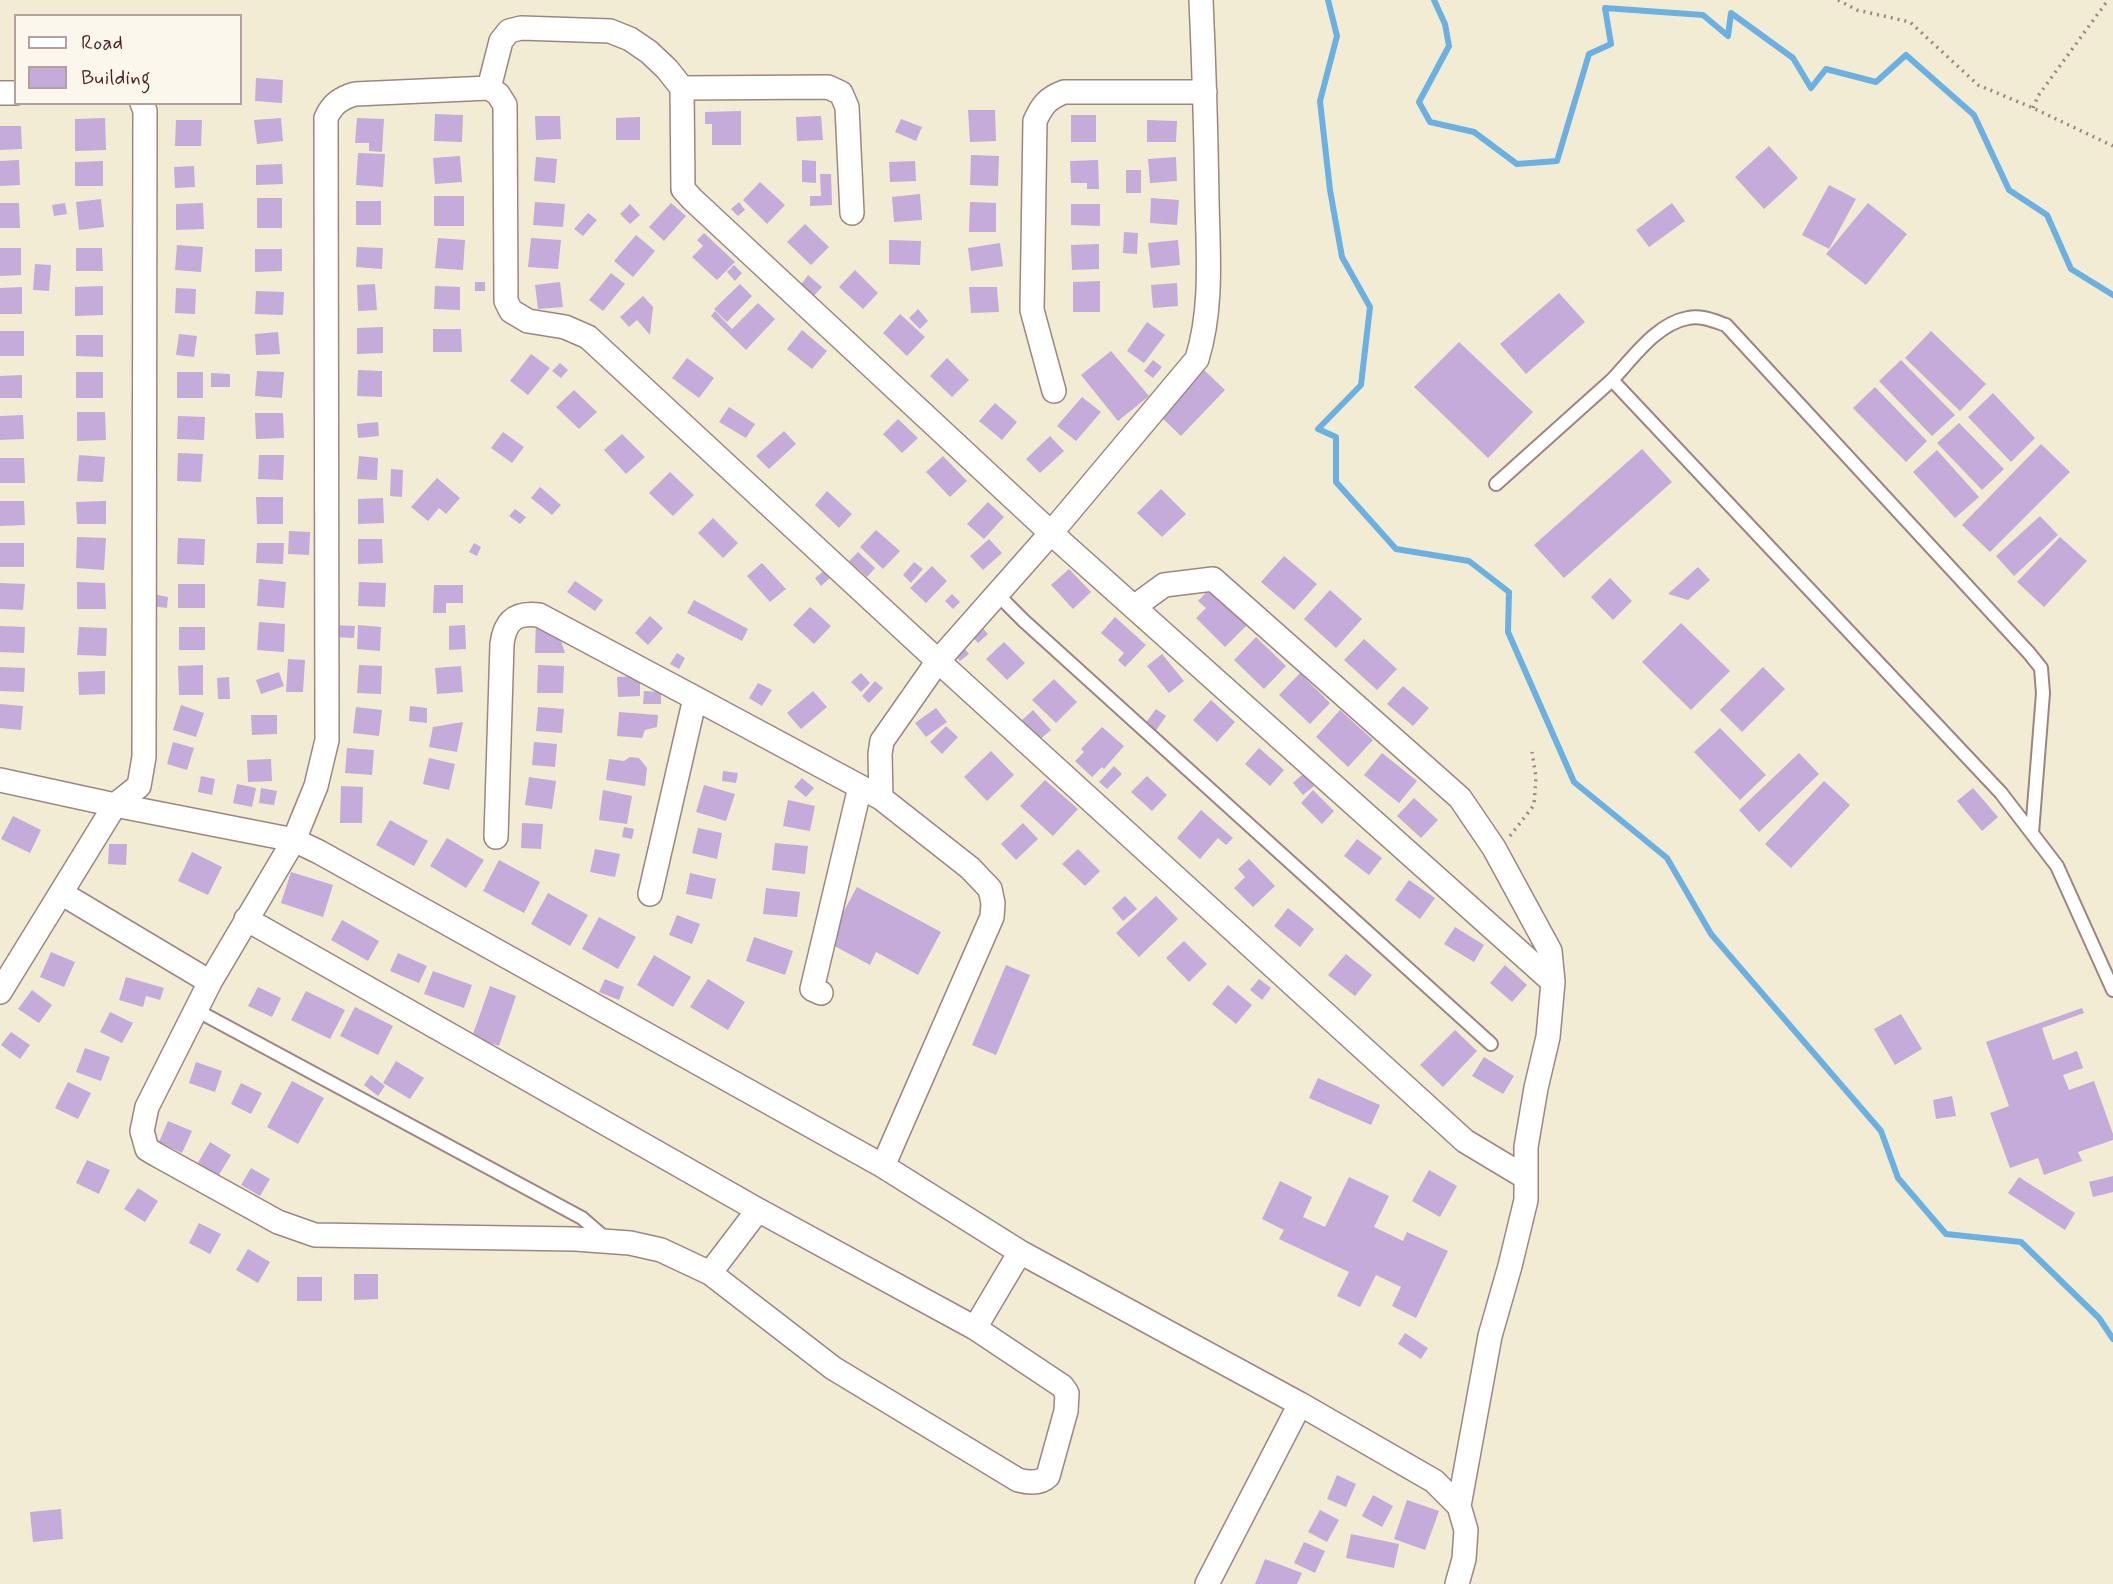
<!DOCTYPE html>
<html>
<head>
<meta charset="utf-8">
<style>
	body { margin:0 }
	#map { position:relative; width:2113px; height:1584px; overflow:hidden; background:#f2ecd5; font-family:Mynerve,sans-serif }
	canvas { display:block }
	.legend { position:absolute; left:14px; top:14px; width:228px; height:91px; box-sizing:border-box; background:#fbf7ec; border:2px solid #b4a19f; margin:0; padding:9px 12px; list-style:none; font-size:21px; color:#4a1f2b }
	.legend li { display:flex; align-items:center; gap:14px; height:35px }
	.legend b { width:35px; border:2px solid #b4a19f }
</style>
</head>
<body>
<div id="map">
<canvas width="2113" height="1584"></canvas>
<ul class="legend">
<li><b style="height:9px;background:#fff"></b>Road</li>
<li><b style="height:19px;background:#c4abda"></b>Building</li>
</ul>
</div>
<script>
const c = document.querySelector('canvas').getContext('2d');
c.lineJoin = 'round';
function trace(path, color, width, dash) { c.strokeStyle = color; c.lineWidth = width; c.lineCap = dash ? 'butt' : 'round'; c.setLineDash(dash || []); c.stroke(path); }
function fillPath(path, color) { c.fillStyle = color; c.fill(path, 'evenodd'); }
trace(new Path2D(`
	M1328,0L1337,36L1320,101L1330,190L1342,257L1370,307L1361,385L1318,429L1336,437V482L1396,549L1469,561L1509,592L1508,632L1574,782L1667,858L1711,934L1881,1131L1898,1178L1946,1234L2021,1242L2099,1318L2113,1339
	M1434,0L1445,24L1449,46L1419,102L1430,122L1474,132L1517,164L1557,161L1589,54L1611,44L1605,8L1703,15L1728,36L1731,13L1793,58L1811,88L1826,69L1876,82L1906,55L1974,115L2009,190L2047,215L2071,269L2113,295`), '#6bb0e1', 6);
fillPath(new Path2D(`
	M256,78L283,80L282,103L255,101Z
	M968,110H995L996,141L970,142Z
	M741,111V145H712V124H705V112Z
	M435,114L463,115L462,142L434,141Z
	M1071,115H1096V142H1071Z
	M535,116H560L561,139L536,140Z
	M821,116L823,140L797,141L796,117Z
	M640,117V140H616V118Z
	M105,118L106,150L75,151V119Z
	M281,118L283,141L257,144L254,120Z
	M357,118L384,119L382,152L369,151V143H355Z
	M901,119L922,127L916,141L895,132Z
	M176,120H202L201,146H175Z
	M1147,120L1177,121L1176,142H1147Z
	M0,126H21L22,149L0,150Z
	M1769,146L1798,178L1764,209L1735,177Z
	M358,153L385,154L383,187L356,185Z
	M971,155L999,156L998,186L970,185Z
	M460,156L462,182L435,184L433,158Z
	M536,157L557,159L555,183L534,181Z
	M1176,157L1177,181L1150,183L1148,159Z
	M19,160L20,185L0,186V161Z
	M802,160L816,161V183L802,182Z
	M1098,160L1099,189H1087V183H1071L1070,161Z
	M103,161V186H75V162Z
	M915,161L916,181L890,182L889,162Z
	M282,164L283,184L256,185V165Z
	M194,166L195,187L175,188L174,167Z
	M1126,170H1141V193H1126Z
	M820,174H831L832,205L810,206V196H821Z
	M760,182L785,205L767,224L743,200Z
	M1829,185L1856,199L1829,249L1802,235Z
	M920,194L922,220L894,222L892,197Z
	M434,196H464V226H434Z
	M257,198H282V228H257Z
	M1151,198L1179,200L1177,225L1150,223Z
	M101,199L104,227L79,230L76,202Z
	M356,201H381V225H356Z
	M535,202L565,204L563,227L533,225Z
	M739,202L745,210L738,216L731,209Z
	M970,202L996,203V232H969Z
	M0,203H19L20,228H0Z
	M65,203L67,214L54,216L52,205Z
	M203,203L204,229L176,230V204Z
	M671,203L686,216L664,241L649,227Z
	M1672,203L1685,221L1649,247L1636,230Z
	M1868,203L1907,234L1866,285L1826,254Z
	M630,204L640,215L630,224L620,214Z
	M1071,204H1100V226L1071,225Z
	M588,213L597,220L583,236L574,229Z
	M805,224L829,247L811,265L787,242Z
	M1124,232L1138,233L1137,254L1123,253Z
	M704,233L735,262L717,280L692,257L703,246L697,240Z
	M636,235L655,251L633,277L614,261Z
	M438,238L465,240L463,270L435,268Z
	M531,238L561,240L558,269L528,267Z
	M889,240L921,241L920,265L889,264Z
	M1178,240L1180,265L1151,268L1148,243Z
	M1000,243L1003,266L971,271L968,248Z
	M1099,244V269L1072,270L1071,245Z
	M177,245L203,247L201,272L175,270Z
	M357,247L383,248L382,269L356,267Z
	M0,248H21V275L0,276Z
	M76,248H102L103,271H76Z
	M255,249H282V271L255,272Z
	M35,264L51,265L49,291L33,290Z
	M734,265L742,273L735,281L727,272Z
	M855,270L878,293L863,309L839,287Z
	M611,273L625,284L603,311L589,300Z
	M808,275L822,287L811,299L798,289Z
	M1100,281V312H1073V282Z
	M475,282H485V291H475Z
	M560,282L563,307L538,309L535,285Z
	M1177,283L1178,306L1153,308L1151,285Z
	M375,284L377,310L358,311L357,285Z
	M740,284L752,296L727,322L714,309Z
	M103,286V315L75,316V287Z
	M435,286L460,287V310L434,309Z
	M22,287V314H0V288Z
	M969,287H997L999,312L971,313Z
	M176,288L196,289L195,314L175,313Z
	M256,291L284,292L283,315L255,314Z
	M1559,293L1585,322L1526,374L1500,344Z
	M643,296L653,307L650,335L637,320L629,327L620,317Z
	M758,303L775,319L746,350L711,316L715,311L732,329Z
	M918,309L928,321L920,329L909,318Z
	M900,314L925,337L907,356L883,333Z
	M1147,322L1165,335L1144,363L1127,351Z
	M383,327V353L357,354V328Z
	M433,329H461L462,352H433Z
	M802,330L827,351L812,369L787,349Z
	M0,331H24V356H0Z
	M1931,331L1986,384L1960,411L1905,358Z
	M278,332L280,354L256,355L255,334Z
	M179,334L197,336L194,357L176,355Z
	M76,335H103V357L76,356Z
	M1459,342L1533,412L1488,458L1414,387Z
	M1111,351L1149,396L1118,421L1081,375Z
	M531,354L550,368L528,395L510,381Z
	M687,358L714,378L699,398L672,378Z
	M947,358L969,380L952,397L930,376Z
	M1153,360L1162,367L1153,378L1144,371Z
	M1901,360L1955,415L1932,436L1879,381Z
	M560,363L568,370L561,378L552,371Z
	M1203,369L1225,390L1181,436L1159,415Z
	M358,370L382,371V397L357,396Z
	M257,371L284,372L282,398L255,396Z
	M76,372H103V398H76Z
	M177,372H203V398H177Z
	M211,373L230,374V387H211Z
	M22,375V398H0V376Z
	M1875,387L1927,441L1906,462L1853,408Z
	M574,390L597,412L579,429L556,407Z
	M1993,393L2035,438L2011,462L1968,417Z
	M1082,397L1101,412L1076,441L1057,426Z
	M995,403L1017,422L1002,440L979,421Z
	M729,407L755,424L746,438L719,422Z
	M77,412H105L106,440L77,441Z
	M255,413H283L284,438L256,439Z
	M23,415L24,439L0,440V416Z
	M178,416L205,417L204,440L177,439Z
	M898,419L918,438L902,453L883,434Z
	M378,422L379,436L358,438L357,424Z
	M1959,423L2004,469L1982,490L1937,443Z
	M784,431L796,444L769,469L756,456Z
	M503,432L524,447L512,463L491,448Z
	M622,434L645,457L626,474L604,450Z
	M1050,436L1064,451L1040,473L1026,459Z
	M2041,444L2070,472L1990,552L1962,525Z
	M1642,449L1672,482L1564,578L1534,545Z
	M1937,450L1979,497L1955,518L1913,472Z
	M178,453L203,454L201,482L177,481Z
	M79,455L105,457L103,482L77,481Z
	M259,455H284L283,480L258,479Z
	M359,456L378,458L377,480L357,479Z
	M943,456L967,481L950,497L926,472Z
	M0,458H24L25,483H0Z
	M391,469L403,470L402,497L390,496Z
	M670,472L694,495L673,516L649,493Z
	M437,478L460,498L446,514L439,508L428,521L411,507Z
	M540,487L561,505L552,515L531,498Z
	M1161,489L1186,514L1162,537L1137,513Z
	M827,491L852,514L839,528L815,505Z
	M256,497H283V524H257Z
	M383,498L384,523L358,524V499Z
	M0,501H24L25,525L0,526Z
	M106,501V524H77L76,502Z
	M988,502L1004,517L984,539L967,524Z
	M515,509L526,517L520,524L509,516Z
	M2040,516L2058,535L2014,576L1996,556Z
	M713,518L738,543L723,558L698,533Z
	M876,530L900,551L883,569L860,547Z
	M289,531L310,532L309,555L288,554Z
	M77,537L106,538L104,570L76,568Z
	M2060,537L2087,561L2044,607L2017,582Z
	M178,538L205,539L204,565L177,564Z
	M358,539H382L383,563L358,564Z
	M989,539L1002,553L983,570L970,556Z
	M0,543H24V567H0Z
	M257,543H284L283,564L256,563Z
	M474,543L481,547L477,556L469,552Z
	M858,552L875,568L867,577L849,561Z
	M1284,556L1317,584L1294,610L1261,582Z
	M914,562L923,569L911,583L903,575Z
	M762,563L786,589L770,602L747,576Z
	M932,566L947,581L926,603L910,588Z
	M1698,567L1710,580L1688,600L1668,594Z
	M1069,569L1091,592L1073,609L1051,585Z
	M825,570L831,577L821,586L815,578Z
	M1610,578L1632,601L1613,620L1591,597Z
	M259,579L286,582L284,608L257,606Z
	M575,581L603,600L595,611L567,592Z
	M77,582L105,583L106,609H77Z
	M359,582L386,583L385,607L358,606Z
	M1216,582L1221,600L1247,625L1225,647L1196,618L1206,608L1198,601Z
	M0,583L25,584L23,610L0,609Z
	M178,584H205V608H178Z
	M434,585H463V603H446V613H433Z
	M1330,590L1362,619L1336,648L1304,619Z
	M153,594L168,597L167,608L152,606Z
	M952,594L960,602L953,609L945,601Z
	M694,600L748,629L742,641L687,613Z
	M810,607L831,626L814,644L793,625Z
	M650,616L663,628L648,645L635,633Z
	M1115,617L1146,645L1125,667L1118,660L1124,653L1101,633Z
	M536,621L559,635L565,653H535Z
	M259,622L285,624L284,652L257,650Z
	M1681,623L1730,671L1691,710L1642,662Z
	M335,625L355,626L354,638L334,637Z
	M358,625L381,627L380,651L357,649Z
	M465,625L466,649L449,650V626Z
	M0,626L25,627L24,653L0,652Z
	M981,626L988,634L978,643L971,635Z
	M79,627L107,628L106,656L77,655Z
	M179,627H205V650H179Z
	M1256,637L1286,666L1264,689L1234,660Z
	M1364,639L1397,669L1377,690L1344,660Z
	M1004,642L1025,663L1007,680L986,659Z
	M963,646L969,654L960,661L954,654Z
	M677,653L685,658L679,669L670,664Z
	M1162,654L1184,681L1169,693L1147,666Z
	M288,659L305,660L303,692H286Z
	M203,665V695H179L178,666Z
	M359,665L382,666L381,694L357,693Z
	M538,665L564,666L563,693H537Z
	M461,666L463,692L437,694L435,668Z
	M0,667L25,668L24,692L0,691Z
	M1763,667L1785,689L1742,732L1720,710Z
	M105,671V694L79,695L78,672Z
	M279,672L284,686L261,694L256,680Z
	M861,673L870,683L861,692L851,682Z
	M1300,673L1330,703L1310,724L1279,695Z
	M640,676V696L618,697L617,677Z
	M229,677L230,699H218L217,678Z
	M1054,679L1077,702L1056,723L1032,700Z
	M875,681L883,688L869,703L862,696Z
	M758,683L772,690L762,706L749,698Z
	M1403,686L1429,708L1413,726L1387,704Z
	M644,691L661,692V704H643Z
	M813,691L827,707L801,729L787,713Z
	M1211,700L1235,722L1217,742L1193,720Z
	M0,704L23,706L21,730L0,728Z
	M181,705L204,713L196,737L173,730Z
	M410,706L427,708V723L409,721Z
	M356,707L382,710L379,736L353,733Z
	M538,707L564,709L562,733L536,731Z
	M936,708L947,722L926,737L915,723Z
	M1156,709L1166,716L1155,732L1145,724Z
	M1033,710L1051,730L1038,741L1021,721Z
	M1340,710L1373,740L1348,767L1316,737Z
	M619,712L658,715L657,727L645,730L642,738L617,736Z
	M251,715H277V734L252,735Z
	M463,722L457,752L429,747L433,727Z
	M946,726L958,737L942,754L930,742Z
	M1102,727L1124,746L1104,769L1102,767L1092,777L1075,761L1084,752L1081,749Z
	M1720,728L1766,775L1740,800L1694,752Z
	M173,742L194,748L187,770L167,764Z
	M534,742L557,744L555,767L532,765Z
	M347,748L374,750L372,775L345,773Z
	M1259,748L1284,770L1270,786L1245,764Z
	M991,751L1014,775L987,801L964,777Z
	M1382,753L1417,781L1399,803L1364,775Z
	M1799,753L1819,774L1759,832L1739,810Z
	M630,757L639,758L647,768L645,786L606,780L609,759L624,761Z
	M429,758L455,764L449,790L423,784Z
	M271,759L272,781L248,782L247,760Z
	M1114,766L1122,774L1107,789L1099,782Z
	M723,771L738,773L736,783L722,781Z
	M1303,774L1314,786L1303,795L1293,783Z
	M201,776L215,779L212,795L198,792Z
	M1147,776L1167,795L1152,811L1131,792Z
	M529,777L556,781L552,809L525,805Z
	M802,778L814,788L806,797L794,787Z
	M1045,780L1078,809L1053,836L1020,806Z
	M1824,781L1850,805L1791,868L1765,844Z
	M237,784L256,788L252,807L233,803Z
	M704,785L735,794L726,821L696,812Z
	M341,786L363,787L362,823H340Z
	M261,788L277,791L274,805L259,803Z
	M1973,788L1998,817L1982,831L1957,801Z
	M603,790L632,796L627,824L599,820Z
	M1313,790L1334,811L1322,824L1301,803Z
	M1414,798L1438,820L1421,838L1397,816Z
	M788,800L815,806L810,831L783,826Z
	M1201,810L1233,838L1226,845L1218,838L1200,859L1177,838Z
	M13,816L41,830L30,853L1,839Z
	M390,820L428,841L414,866L376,845Z
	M522,823L543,824L541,849L521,848Z
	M1023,823L1038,839L1016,860L1001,844Z
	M624,827L634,829L632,839L622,837Z
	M698,828L722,833L717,859L692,853Z
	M447,838L484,860L466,888L430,866Z
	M1357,839L1382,858L1369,875L1344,856Z
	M775,843L808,846L805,874L772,870Z
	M109,844H127L126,865L108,864Z
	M595,849L620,854L615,877L590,872Z
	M1078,849L1100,871L1085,886L1062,864Z
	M192,852L222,867L208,895L178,881Z
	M1249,859L1275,886L1253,907L1234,888L1245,877L1238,869Z
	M499,860L540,882L524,913L483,891Z
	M291,872L333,885L323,917L281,903Z
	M690,873L716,879L712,899L686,894Z
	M1409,880L1435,898L1420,919L1395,900Z
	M857,887L941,932L918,975L876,952L870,965L827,942Z
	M766,888L800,892L797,917L763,914Z
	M548,893L588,915L570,946L531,924Z
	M1125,896L1137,909L1123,921L1112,908Z
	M1156,896L1178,919L1139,957L1116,933Z
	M1288,908L1314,929L1300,947L1274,926Z
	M677,915L700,924L692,944L669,935Z
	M599,917L636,937L618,969L582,949Z
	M342,920L379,941L368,961L331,940Z
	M1455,927L1484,945L1474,962L1444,944Z
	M754,937L793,951L785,975L746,961Z
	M1184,941L1207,964L1189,982L1166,958Z
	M51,952L75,962L64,987L40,977Z
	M398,953L427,966L419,983L390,971Z
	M1346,954L1372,975L1355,996L1328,975Z
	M654,955L691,977L673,1007L637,985Z
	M1006,965L1030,975L996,1055L972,1045Z
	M1505,965L1527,985L1512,1002L1490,983Z
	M433,971L472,985L464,1008L424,994Z
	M126,977L164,988L160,1000L146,996L143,1007L119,1000Z
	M605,979L624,987L619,1000L599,992Z
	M708,979L745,1002L728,1030L690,1007Z
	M1259,979L1271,988L1262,1000L1250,990Z
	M1228,985L1252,1005L1236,1024L1212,1004Z
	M490,986L516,996L499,1046L472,1037Z
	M258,987L281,998L272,1017L248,1006Z
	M32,990L52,1005L39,1023L18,1009Z
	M306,991L345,1010L330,1039L291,1020Z
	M355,1007L393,1026L378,1055L340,1036Z
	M2082,1008L2084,1013L2042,1028L2053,1060L2077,1051L2083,1068L2063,1075L2069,1090L2094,1081L2113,1134V1140L2078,1152L2082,1161L2044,1175L2038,1158L2010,1168L1990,1113L2009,1106L1986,1042Z
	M110,1012L133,1023L122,1043L100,1032Z
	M1901,1014L1922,1049L1895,1065L1874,1029Z
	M1455,1030L1477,1051L1443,1087L1420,1065Z
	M11,1032L30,1045L20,1059L1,1045Z
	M85,1048L110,1057L101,1081L76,1072Z
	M1484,1057L1514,1076L1503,1094L1472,1076Z
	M396,1061L424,1078L410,1099L383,1083Z
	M196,1062L222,1071L215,1092L189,1083Z
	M371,1075L385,1086L378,1096L364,1085Z
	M1318,1078L1380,1105L1371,1125L1309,1098Z
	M292,1081L324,1098L298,1144L267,1127Z
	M68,1082L91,1093L78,1119L55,1108Z
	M241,1083L262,1093L251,1114L231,1104Z
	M1952,1096L1956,1116L1936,1119L1933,1100Z
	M168,1121L192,1131L182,1153L159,1142Z
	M210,1142L231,1155L217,1178L196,1166Z
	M87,1160L110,1170L99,1194L76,1183Z
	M251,1168L270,1179L260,1196L241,1185Z
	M1429,1170L1457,1186L1440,1217L1412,1201Z
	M2113,1176V1192L2093,1197L2089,1182Z
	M1349,1177L1389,1196L1374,1227L1403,1241L1407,1232L1448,1251L1416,1318L1392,1306L1401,1287L1376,1275L1360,1307L1337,1296L1349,1272L1279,1239L1284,1230L1262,1219L1280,1181L1312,1197L1303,1217L1325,1227Z
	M2019,1177L2075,1213L2065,1230L2008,1193Z
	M138,1188L158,1201L145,1222L124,1209Z
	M199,1223L221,1234L210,1254L189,1243Z
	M248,1249L270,1262L258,1283L236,1270Z
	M354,1274H378V1299L354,1300Z
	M297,1277H322V1301H297Z
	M1405,1333L1428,1348L1421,1359L1398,1344Z
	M1337,1475L1356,1484L1346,1507L1327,1499Z
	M1373,1495L1393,1506L1382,1527L1362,1516Z
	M1407,1500L1439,1511L1425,1550L1394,1539Z
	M61,1509L63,1539L33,1542L30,1512Z
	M1320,1510L1339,1520L1327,1542L1308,1532Z
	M1351,1534L1399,1544L1394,1568L1346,1558Z
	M1304,1542L1325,1551L1315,1573L1294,1563Z
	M1265,1559L1302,1573L1297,1584H1255Z`), '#c4abda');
const lane = new Path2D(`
	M1612,380C1633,358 1656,324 1688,318C1701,315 1714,321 1726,325L2029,653L2041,668L2043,693L2032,833
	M1496,484L1612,380L2001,793L2057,866L2113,990
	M997,594L1024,621L1491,1044
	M196,1010L582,1218L605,1238`);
const street = new Path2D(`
	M489,88L498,94L505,105L506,301L511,311L528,321L565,327L588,337L938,661L1465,1141L1525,1177
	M682,88L683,189L692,199L1051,533L1553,982
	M0,93H16
	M1054,391L1032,310L1035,121C1042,105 1048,98 1064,92H1205
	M1134,607L1164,585L1213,579L1460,798L1494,848L1550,951L1553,982L1548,1037L1536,1088L1526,1147V1200L1510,1266L1490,1336L1459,1506
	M0,780L115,805L294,840L319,852L883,1166L1020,1252L1300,1404L1434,1481L1459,1506L1466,1530L1464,1559L1457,1584
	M881,798L880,754L882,741L938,661L1051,533L1197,359C1213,307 1208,253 1207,199C1206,133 1204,66 1201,0
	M496,837L502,644C505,621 515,612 539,615L695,698
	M61,893L210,982
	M650,894L695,698L881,798L970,868L990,889L993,903L992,917L883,1166
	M246,919L758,1210L975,1328L1062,1386L1067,1393L1066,1411L1048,1476C1040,1484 1029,1483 1018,1480L833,1368L710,1273
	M0,992L115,805L139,786L144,757L145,111L142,103
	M821,993L812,989L860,787
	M758,1210L710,1273L661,1250L630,1243L575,1239L315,1235L278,1222L157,1155L147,1149L142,1131L147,1107L210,982L294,840L316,786L327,740L326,118C332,104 341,98 355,94L489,88L501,41L509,31L521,28L610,31L630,39L649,52L667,69L682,88L828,87L841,93L847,107L852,213
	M975,1328L1020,1252
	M1207,1584L1300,1404`);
trace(lane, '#9e8680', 16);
trace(street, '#9e8680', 26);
trace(new Path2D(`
	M1838,0L1857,10L1910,22L1978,85L2033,108L2113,146
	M2033,108L2038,96L2108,0
	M1510,836L1534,805L1536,777L1532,752`), '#9e8680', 3.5, [2, 5]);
trace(lane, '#fff', 12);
trace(street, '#fff', 23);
</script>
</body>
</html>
